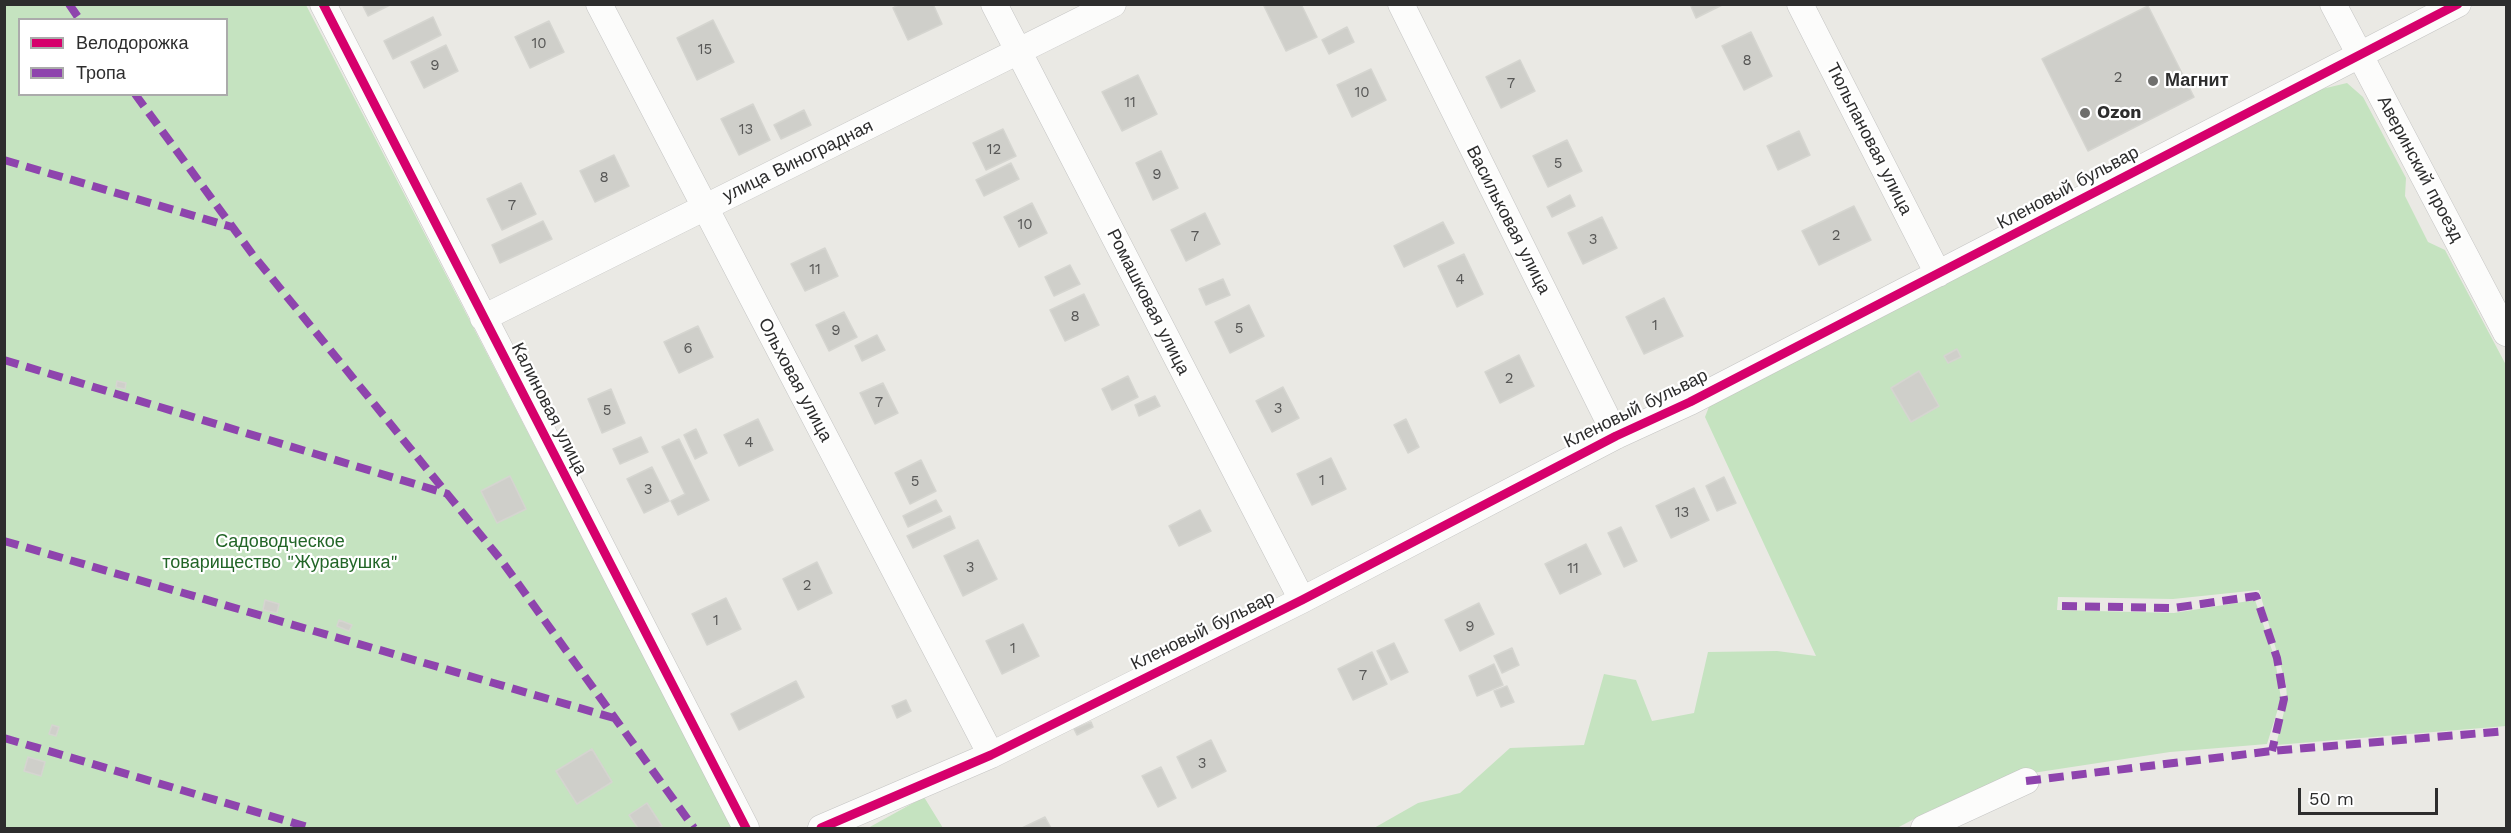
<!DOCTYPE html>
<html>
<head>
<meta charset="utf-8">
<style>
	body { margin:0 }
	#map { position:relative; width:2511px; height:833px; overflow:hidden; background:#eae9e4; font-family:"Work Sans",sans-serif }
	canvas { display:block }
	.frame { position:absolute; inset:0; border:6px solid #2d2d2d; pointer-events:none }
	.legend { position:absolute; left:18px; top:18px; width:210px; height:78px; box-sizing:border-box; background:#fff; border:2px solid #ababab; margin:0; padding:8px 10px; list-style:none; font-size:18px; color:#2d2d2d }
	.legend li { display:flex; align-items:center; gap:12px; height:30px }
	.legend b { width:30px; border:2px solid #ababab }
	.scale { position:absolute; left:2298px; top:788px; width:140px; height:27px; box-sizing:border-box; border:3px solid #2d2d2d; border-top:0; padding-left:8px; font-size:18px; line-height:21px; white-space:nowrap; color:#2d2d2d; -webkit-text-stroke:4px #fff; paint-order:stroke }
</style>
</head>
<body>
<div id="map">
<canvas width="2511" height="833"></canvas>
<div class="frame"></div>
<ul class="legend">
<li><b style="height:8px;background:#d6006c"></b>Велодорожка</li>
<li><b style="height:8px;background:#8e44ad"></b>Тропа</li>
</ul>
<div class="scale">50 m</div>
</div>
<script>
const c = document.querySelector('canvas').getContext('2d');
c.lineJoin = 'round';
function fillPath(path, color) { c.fillStyle = color; c.fill(path, 'evenodd'); }
function trace(path, color, width, dash) { c.strokeStyle = color; c.lineWidth = width; c.lineCap = dash ? 'butt' : 'round'; c.setLineDash(dash || []); c.stroke(path); }
function write(font, color, halo, rows, align = 'center') {
  c.font = font + ' "Work Sans",sans-serif'; c.lineWidth = 4.5; c.setLineDash([]); c.textBaseline = 'middle'; c.strokeStyle = halo; c.fillStyle = color; for (const [text, x, y, turn = 0] of rows) {
    c.save(); c.translate(x, y); c.rotate((+turn || 0) * Math.PI / 180); c.textAlign = isNaN(turn) ? turn : align; if (halo) c.strokeText(text, 0, 0); c.fillText(text, 0, 0); c.restore();
  }
}
fillPath(new Path2D(`
	M5,5H306L608,587L737,828H5ZM20,20H226V94H20Z
	M2347,83L2363,97L2406,178L2405,196L2428,242L2445,250L2506,365V726L2276,745L2287,699L2286,684L2259,590L2173,599L2058,597L2057,610L2174,613L2255,600L2275,659L2281,699L2267,744L2170,752L2026,774L1931,810L1897,828H1374L1418,803L1460,793L1510,748L1584,745L1604,674L1636,680L1652,721L1694,713L1708,652L1777,651L1816,656L1705,417L1712,399L2322,89Z
	M924,797L943,828H868Z`), '#c5e3c0');
const building = new Path2D(`
	M362,4H392L368,16Z
	M900,4H933L942,24L908,40L893,8Z
	M1263,4H1301L1317,37L1286,51Z
	M1690,4H1724L1696,18Z
	M2148,6L2194,97L2088,151L2042,59Z
	M433,17L441,35L393,59L384,41Z
	M713,20L734,62L697,80L677,38Z
	M549,21L564,52L530,68L515,37Z
	M1347,27L1354,42L1329,54L1322,40Z
	M1751,32L1772,76L1744,90L1722,46Z
	M446,45L458,71L424,88L411,62Z
	M1520,60L1535,91L1501,108L1486,77Z
	M1371,69L1386,100L1352,117L1337,85Z
	M1138,75L1157,114L1122,131L1102,92Z
	M753,104L770,140L739,155L721,119Z
	M804,110L811,125L781,139L774,125Z
	M1003,129L1016,156L986,170L973,143Z
	M1799,131L1810,155L1778,170L1767,146Z
	M1567,140L1582,171L1548,187L1533,156Z
	M1161,151L1178,188L1153,200L1136,163Z
	M614,155L629,186L595,202L580,171Z
	M1011,163L1019,179L984,196L976,180Z
	M521,183L536,214L502,230L487,199Z
	M1570,195L1575,206L1552,217L1547,207Z
	M1032,203L1047,233L1019,247L1004,217Z
	M1854,206L1871,240L1819,265L1802,231Z
	M1205,213L1220,244L1186,261L1171,230Z
	M1602,217L1617,248L1583,264L1568,233Z
	M543,221L552,239L500,263L492,245Z
	M1443,222L1454,243L1404,267L1394,246Z
	M825,248L838,276L805,291L791,264Z
	M1464,254L1483,294L1457,307L1438,266Z
	M1070,265L1080,284L1054,296L1045,277Z
	M1223,279L1230,295L1206,305L1199,289Z
	M1084,294L1099,325L1065,341L1050,310Z
	M1664,298L1683,336L1644,354L1626,317Z
	M1249,305L1264,336L1230,353L1215,322Z
	M844,312L857,337L829,351L816,325Z
	M698,326L713,357L679,373L664,342Z
	M877,335L885,350L862,361L855,346Z
	M1957,349L1961,357L1948,363L1944,356Z
	M1519,355L1534,386L1500,403L1485,372Z
	M1919,371L1939,406L1911,422L1891,388Z
	M1128,376L1138,397L1112,410L1102,389Z
	M117,381L126,383L125,389L116,387Z
	M883,383L898,413L875,424L860,393Z
	M1283,387L1299,418L1272,432L1256,401Z
	M611,389L625,423L602,433L588,399Z
	M1155,396L1160,406L1139,416L1135,405Z
	M758,419L773,450L739,466L724,435Z
	M1406,419L1419,447L1408,453L1394,425Z
	M696,429L707,453L695,459L684,435Z
	M641,437L648,452L620,464L613,449Z
	M679,439L709,500L678,515L671,501L685,494L662,447Z
	M1331,458L1346,489L1312,505L1297,474Z
	M921,460L936,491L910,504L895,473Z
	M652,467L669,501L644,513L627,479Z
	M510,476L526,509L497,523L481,491Z
	M1724,477L1736,503L1717,511L1706,486Z
	M1694,488L1709,520L1671,538L1656,506Z
	M936,500L942,511L908,527L903,516Z
	M1200,510L1211,531L1179,546L1169,526Z
	M950,516L955,528L913,548L907,536Z
	M1621,527L1637,561L1624,567L1608,533Z
	M978,540L997,579L963,596L944,556Z
	M1586,544L1601,574L1560,594L1545,564Z
	M817,562L832,593L798,610L783,579Z
	M726,598L741,629L707,645L692,614Z
	M265,600L279,604L277,613L263,610Z
	M1479,603L1494,634L1460,651L1445,620Z
	M339,620L352,625L349,631L337,626Z
	M1023,624L1039,656L1002,674L986,641Z
	M1394,643L1408,672L1391,680L1377,651Z
	M1512,648L1519,665L1502,673L1494,656Z
	M1372,652L1387,684L1353,700L1338,669Z
	M1494,664L1503,685L1477,696L1469,676Z
	M796,681L804,697L739,730L731,714Z
	M1507,686L1514,702L1501,707L1494,691Z
	M906,700L911,711L897,718L892,706Z
	M1091,722L1093,727L1077,735L1074,729Z
	M52,725L59,727L56,736L49,734Z
	M1211,740L1226,771L1192,788L1177,757Z
	M592,749L612,782L577,804L556,771Z
	M28,757L45,762L41,776L24,771Z
	M1161,767L1176,798L1158,807L1142,776Z
	M647,803L662,826L658,828H638L629,815Z
	M1045,817L1051,828H1022Z`);
fillPath(building, '#cfcfca');
trace(building, '#d5d5d0', 1.5);
const minor = new Path2D(`
	M323,4L746,828
	M599,4L991,755
	M994,4L1302,600
	M1401,4L1616,436
	M1800,4L1938,274
	M2333,4L2506,333
	M483,318L1113,4
	M821,828L991,755L1302,600L1616,436L1690,402L2458,4
	M1924,828L2026,781`);
trace(minor, '#c4c4c3', 27);
trace(minor, '#fcfcfb', 26);
trace(new Path2D(`
	M69,4L80,20
	M135,94L253,255L501,560L694,828
	M4,160L232,227
	M4,360L448,494
	M4,541L614,718
	M2062,606L2174,608L2256,596L2277,658L2284,699L2272,751
	M4,738L311,828
	M2026,781L2272,751L2506,731`), '#8e44ad', 8, [15, 8]);
trace(new Path2D(`
	M323,4L746,828
	M821,828L991,755L1302,600L1616,436L1690,402L2458,4`), '#d6006c', 9);
for (const [x, y, r, color] of [
	[2153,81,6,"#6f6f6d"],
	[2085,113,6,"#6f6f6d"]
]) { const dot = new Path2D(); dot.arc(x, y, r, 0, 2 * Math.PI); c.fillStyle = color; c.fill(dot); trace(dot, '#fff', 2); }
write('15px', '#575756', null, [
	["10",539,44],
	["15",705,50],
	["8",1747,61],
	["9",435,66],
	["2",2118,78],
	["7",1511,84],
	["10",1362,93],
	["11",1130,103],
	["13",746,130],
	["12",994,150],
	["5",1558,164],
	["9",1157,175],
	["8",604,178],
	["7",512,206],
	["10",1025,225],
	["2",1836,236],
	["7",1195,237],
	["3",1593,240],
	["11",815,270],
	["4",1460,280],
	["8",1075,317],
	["1",1655,326],
	["5",1239,329],
	["9",836,331],
	["6",688,349],
	["2",1509,379],
	["7",879,403],
	["3",1278,409],
	["5",607,411],
	["4",749,443],
	["1",1322,481],
	["5",915,482],
	["3",648,490],
	["13",1682,513],
	["3",970,568],
	["11",1573,569],
	["2",807,586],
	["1",716,621],
	["9",1470,627],
	["1",1013,649],
	["7",1363,676],
	["3",1202,764]
]);
write('bold 18px', '#2d2d2d', '#fff', [
	["Магнит",2165,81],
	["Ozon",2097,113]
], 'left');
write('18px', '#2d2d2d', '#fff', [
	["Тюльпановая улица",1869,139,63],
	["улица Виноградная",798,161,-26],
	["Аверинский проезд",2420,169,62],
	["Кленовый бульвар",2068,188,-28],
	["Васильковая улица",1508,220,63],
	["Ромашковая улица",1148,302,63],
	["Ольховая улица",795,380,62],
	["Калиновая улица",549,409,63],
	["Кленовый бульвар",1636,409,-26],
	["Кленовый бульвар",1203,631,-26]
]);
write('18px', '#226527', '#fff', [
	["Садоводческое",280,542],
	["товарищество \"Журавушка\"",280,563]
]);
</script>
</body>
</html>
